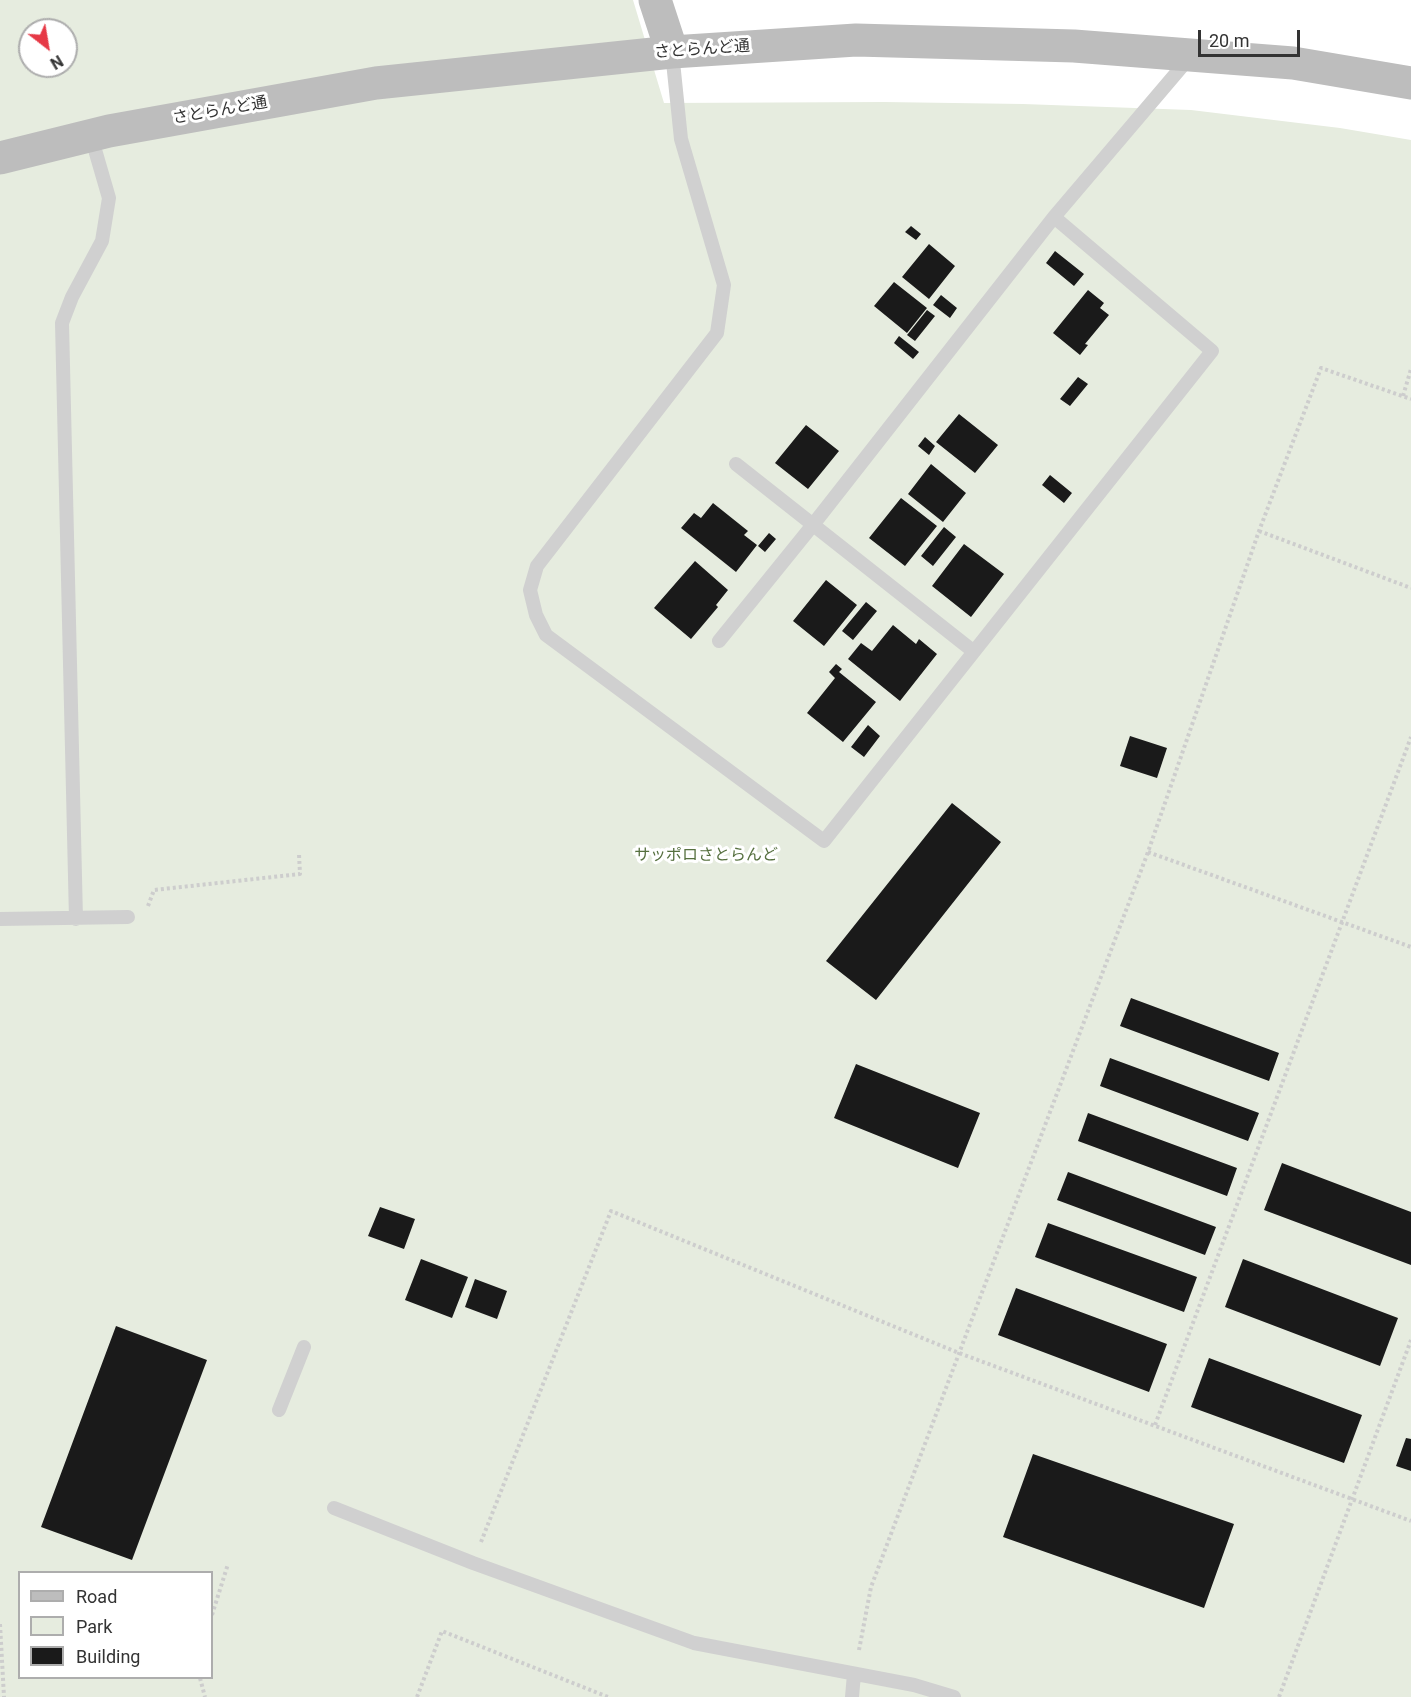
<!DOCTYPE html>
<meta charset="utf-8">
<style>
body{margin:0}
#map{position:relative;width:1411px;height:1697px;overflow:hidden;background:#fff;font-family:Roboto,sans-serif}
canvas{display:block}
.legend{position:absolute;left:18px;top:1571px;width:195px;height:108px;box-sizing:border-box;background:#fff;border:2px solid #adadad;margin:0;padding:8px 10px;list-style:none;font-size:18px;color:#333}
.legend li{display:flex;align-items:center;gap:12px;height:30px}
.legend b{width:30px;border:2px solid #adadad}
.north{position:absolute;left:18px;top:18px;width:60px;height:60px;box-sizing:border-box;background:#fff;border:2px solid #adadad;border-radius:50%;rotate:149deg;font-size:16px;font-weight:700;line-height:24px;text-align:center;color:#333}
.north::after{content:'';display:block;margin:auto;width:21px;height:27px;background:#e63946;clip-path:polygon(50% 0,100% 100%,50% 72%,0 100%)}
.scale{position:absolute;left:1198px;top:30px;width:102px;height:27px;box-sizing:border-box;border:3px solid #333;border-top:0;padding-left:8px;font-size:18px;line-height:21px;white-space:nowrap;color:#333;-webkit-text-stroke:4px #fff;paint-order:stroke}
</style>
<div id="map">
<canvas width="1411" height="1697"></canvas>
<ul class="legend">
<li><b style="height:8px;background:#bdbdbd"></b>Road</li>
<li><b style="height:16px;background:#e6ecdf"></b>Park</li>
<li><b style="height:16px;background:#1a1a1a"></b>Building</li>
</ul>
<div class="north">N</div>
<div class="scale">20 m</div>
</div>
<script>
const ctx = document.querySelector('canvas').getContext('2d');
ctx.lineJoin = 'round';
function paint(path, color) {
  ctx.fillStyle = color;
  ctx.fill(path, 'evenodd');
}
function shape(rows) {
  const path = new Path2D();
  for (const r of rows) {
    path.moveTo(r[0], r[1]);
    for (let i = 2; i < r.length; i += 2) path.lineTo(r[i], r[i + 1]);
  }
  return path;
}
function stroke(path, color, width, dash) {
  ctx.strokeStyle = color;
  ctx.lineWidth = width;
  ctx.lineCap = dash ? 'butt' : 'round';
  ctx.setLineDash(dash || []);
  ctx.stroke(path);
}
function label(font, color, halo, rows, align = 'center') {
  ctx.font = font + ' Roboto,"Noto Sans JP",sans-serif';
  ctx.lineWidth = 6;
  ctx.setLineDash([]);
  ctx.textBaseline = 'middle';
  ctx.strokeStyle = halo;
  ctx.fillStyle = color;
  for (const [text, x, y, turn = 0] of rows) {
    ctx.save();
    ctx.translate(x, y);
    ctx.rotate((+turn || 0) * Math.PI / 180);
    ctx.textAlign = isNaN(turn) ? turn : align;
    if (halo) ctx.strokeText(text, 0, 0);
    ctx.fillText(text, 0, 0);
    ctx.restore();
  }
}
const green = shape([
 [0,0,633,0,664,103,884,102,1023,104,1191,110,1340,128,1411,140,1411,1697,0,1697],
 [30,30,66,30,66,66,30,66],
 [20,1572,212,1572,212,1678,20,1678]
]);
const building = shape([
 [911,226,921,234,916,240,905,232],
 [929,244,955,266,929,299,902,277],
 [1055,251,1084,274,1074,286,1046,263],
 [894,282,927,308,907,333,874,306],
 [1088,290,1104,303,1100,308,1109,315,1085,344,1088,345,1080,355,1053,333],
 [941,295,957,308,950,318,933,305],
 [927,310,935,316,915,341,907,335],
 [899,336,919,352,913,359,894,343],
 [1078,377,1088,384,1070,406,1060,399],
 [959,414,998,445,975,473,936,442],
 [806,425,839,451,808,489,775,463],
 [925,437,935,446,929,455,918,446],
 [931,464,966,493,943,522,908,494],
 [1050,475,1072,493,1064,503,1042,485],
 [901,498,937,526,905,566,869,538],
 [713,503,748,531,744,535,757,545,736,572,681,528,694,513,701,518],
 [944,527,956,537,933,566,921,556],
 [769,533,776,539,765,552,758,546],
 [964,544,1004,574,971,617,932,586],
 [695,561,728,590,716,605,718,607,691,639,654,608],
 [826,580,857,605,824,646,793,621],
 [866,602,877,611,853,640,842,631],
 [893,625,916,644,919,639,937,654,900,701,848,659,861,643,872,651],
 [836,664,842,669,839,672,876,702,843,742,807,713,835,678,829,672],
 [868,725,880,736,864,757,851,747],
 [1130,736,1167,748,1157,778,1120,766],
 [952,803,1001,842,876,1000,826,961],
 [1131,998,1279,1053,1269,1081,1120,1026],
 [1110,1058,1259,1113,1248,1141,1100,1086],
 [856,1064,980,1113,958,1168,834,1118],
 [1088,1113,1237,1168,1227,1196,1078,1141],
 [1282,1163,1411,1212,1411,1265,1264,1210],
 [1068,1172,1216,1227,1205,1255,1057,1200],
 [380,1207,415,1219,404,1249,368,1236],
 [1048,1223,1197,1277,1184,1312,1035,1257],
 [421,1259,468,1277,452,1318,405,1300],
 [1243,1259,1398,1318,1380,1366,1225,1307],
 [475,1279,507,1291,497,1319,465,1307],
 [1016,1288,1167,1344,1149,1392,998,1335],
 [116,1326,207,1360,132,1560,41,1527],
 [1209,1358,1362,1415,1344,1463,1191,1407],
 [1406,1438,1411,1439,1411,1471,1396,1466],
 [1033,1454,1234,1524,1204,1608,1003,1537]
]);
const path = shape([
 [1403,396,1411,369],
 [1259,531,1411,588],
 [1148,852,1411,947],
 [148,906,154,890,300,874,299,854],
 [1155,1425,1411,737],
 [481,1542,611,1211,959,1353,1411,1521],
 [212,1615,228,1564],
 [0,1624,4,1697],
 [859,1650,871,1587,1148,852,1259,531,1321,368,1411,399],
 [200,1678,205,1697],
 [417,1697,442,1631,608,1697],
 [1279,1697,1411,1340]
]);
const lane = shape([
 [672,52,681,139,724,285,717,333,537,566,530,590,536,615,546,635,824,841,1212,351,1054,217],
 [736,464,973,651],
 [719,641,812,526,1054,217,1190,57],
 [0,919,128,917],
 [76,919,62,323,72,297,102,241,109,198,91,136],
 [279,1410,304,1347],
 [334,1508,473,1563,694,1643,914,1685,954,1697],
 [852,1697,854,1674]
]);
const secondary = shape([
 [655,0,672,52],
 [0,158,109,131,376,83,672,52,856,40,1074,46,1293,63,1411,83]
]);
const streetNames = [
 ["さとらんど通",702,50,-4],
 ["さとらんど通",220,111,-10]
];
const parkNames = [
 ["サッポロさとらんど",706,856]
];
paint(green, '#e6ecdf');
paint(building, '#1a1a1a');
stroke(path, '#cdcdcd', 4, [3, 3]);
stroke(lane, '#d0d0d0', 14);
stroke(secondary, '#bdbdbd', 33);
label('16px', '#333', '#fff', streetNames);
label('16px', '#56703f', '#fff', parkNames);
</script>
